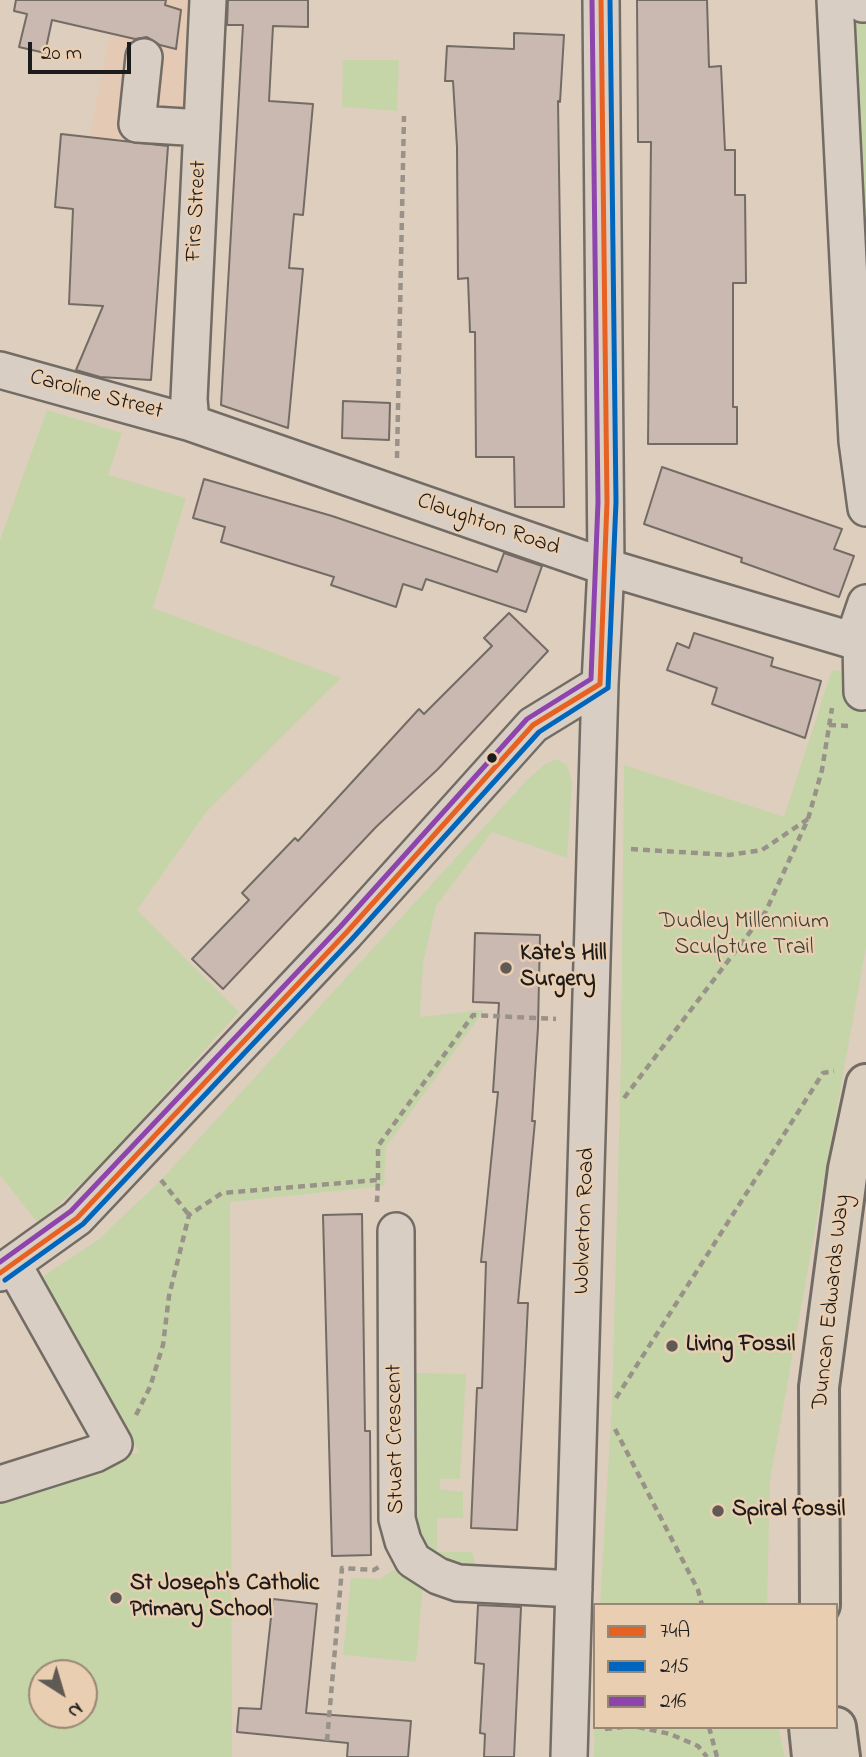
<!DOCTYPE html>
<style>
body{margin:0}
#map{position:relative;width:866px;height:1757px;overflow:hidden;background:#ddcebe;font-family:"Indie Flower",sans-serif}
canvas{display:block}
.legend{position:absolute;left:593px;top:1603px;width:245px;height:126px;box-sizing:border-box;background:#eaceb1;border:2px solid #988775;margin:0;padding:9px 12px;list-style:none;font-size:21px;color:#1c1c1c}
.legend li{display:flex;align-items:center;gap:14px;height:35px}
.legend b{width:35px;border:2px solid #988775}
.north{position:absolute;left:28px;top:1659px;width:70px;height:70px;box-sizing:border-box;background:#eaceb1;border:2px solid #988775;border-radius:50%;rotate:143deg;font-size:19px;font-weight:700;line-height:28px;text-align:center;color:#1c1c1c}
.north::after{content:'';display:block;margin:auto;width:24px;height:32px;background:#605a55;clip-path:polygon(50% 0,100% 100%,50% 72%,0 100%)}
.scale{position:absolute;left:28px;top:42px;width:103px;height:32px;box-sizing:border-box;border:4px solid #1c1c1c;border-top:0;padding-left:9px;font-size:21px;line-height:24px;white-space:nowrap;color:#1c1c1c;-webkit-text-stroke:5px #eaceb1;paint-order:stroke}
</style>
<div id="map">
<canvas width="866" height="1757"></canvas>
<ul class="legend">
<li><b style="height:9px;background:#e76122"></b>74A</li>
<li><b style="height:9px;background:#0065bd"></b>215</li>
<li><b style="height:9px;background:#8e44ad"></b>216</li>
</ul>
<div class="north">N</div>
<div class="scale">20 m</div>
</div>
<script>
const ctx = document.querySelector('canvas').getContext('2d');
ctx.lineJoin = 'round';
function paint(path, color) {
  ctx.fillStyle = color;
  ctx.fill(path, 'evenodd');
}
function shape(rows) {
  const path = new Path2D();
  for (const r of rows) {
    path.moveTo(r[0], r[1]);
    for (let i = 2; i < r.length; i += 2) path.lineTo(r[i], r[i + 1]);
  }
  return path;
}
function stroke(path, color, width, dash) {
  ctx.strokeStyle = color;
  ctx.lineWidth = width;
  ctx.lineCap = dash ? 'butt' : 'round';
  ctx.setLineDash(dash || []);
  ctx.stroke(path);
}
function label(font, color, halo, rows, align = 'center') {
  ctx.font = font + ' "Indie Flower",sans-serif';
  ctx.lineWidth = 5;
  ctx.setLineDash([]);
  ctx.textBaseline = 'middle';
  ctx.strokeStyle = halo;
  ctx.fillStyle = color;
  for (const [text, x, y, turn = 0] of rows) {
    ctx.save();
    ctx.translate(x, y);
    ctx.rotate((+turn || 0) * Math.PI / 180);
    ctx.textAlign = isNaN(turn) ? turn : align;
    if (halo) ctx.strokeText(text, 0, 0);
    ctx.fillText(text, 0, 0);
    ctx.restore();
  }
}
const built = shape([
 [116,0,208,0,201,145,90,137]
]);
const green = shape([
 [846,0,866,6,866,358],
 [343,60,399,60,397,111,342,107],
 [47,410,122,433,108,475,186,498,153,608,341,678,207,811,137,910,239,1012,94,1172,38,1223,0,1175,0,540],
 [832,670,852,673,866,698,866,947,770,1480,767,1605,600,1605,612,1404,621,1061,624,765,784,817],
 [557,759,567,765,572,782,567,858,492,832,436,906,423,963,420,1017,484,1010,386,1147,384,1186,230,1202,232,1757,0,1757,0,1499,139,1452,36,1281,98,1240,161,1180,527,780,544,765],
 [42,1673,84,1673,84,1715,42,1715],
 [410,1373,466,1374,460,1479,440,1479,440,1489,463,1492,463,1518,437,1518,437,1552,472,1552,477,1571,445,1567,424,1549,418,1534],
 [399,1566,410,1580,423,1586,416,1662,343,1655,351,1578,380,1579],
 [595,1686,595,1727,778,1727,785,1757,594,1757]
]);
const building = shape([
 [16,0,166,0,165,5,181,10,176,49,160,45,147,37,135,39,52,20,45,53,19,47,27,14,14,11,16,0],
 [228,0,308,0,308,27,273,26,269,101,313,104,303,215,294,214,289,268,303,269,288,428,221,405,243,25,227,25,228,0],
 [637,0,707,0,709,67,721,66,725,150,735,150,735,195,745,195,746,283,733,283,733,407,737,407,737,444,648,444,651,142,638,142,637,0],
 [514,33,564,35,560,102,558,101,564,507,515,507,514,457,476,457,475,332,470,332,468,278,458,279,457,147,453,81,445,81,447,46,514,49,514,33],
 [61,134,168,146,151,380,100,377,76,370,103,306,69,304,73,209,55,207,61,134],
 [343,401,390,403,389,440,342,438,343,401],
 [662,467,842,529,834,549,854,556,839,597,741,562,742,558,644,524,662,467],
 [204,479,332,516,497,572,504,553,542,566,526,612,426,579,422,590,403,584,396,607,331,585,334,577,221,542,225,527,193,518,204,479],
 [509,613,548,651,438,769,376,827,223,989,192,959,249,900,242,893,295,838,298,841,419,709,424,714,492,646,484,638,509,613],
 [694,633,773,658,771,666,821,681,805,738,712,704,717,688,667,670,677,643,689,648,694,633],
 [475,933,540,935,538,1027,532,1121,535,1121,518,1303,528,1303,517,1530,471,1528,477,1388,482,1388,486,1262,481,1262,498,1092,493,1092,499,1003,473,1002,475,933],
 [362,1214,365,1431,370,1431,371,1555,332,1556,323,1215,362,1214],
 [273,1599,317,1604,306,1713,411,1721,408,1757,347,1757,348,1743,237,1732,239,1708,261,1709,273,1599],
 [478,1605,521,1607,514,1757,484,1757,485,1734,480,1733,484,1664,475,1663,478,1605]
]);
const path = shape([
 [397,458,404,116],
 [829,725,849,726],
 [631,849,729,855,762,850,808,819],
 [624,1098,766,911,808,819,822,770,832,708],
 [161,1180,189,1215],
 [378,1180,378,1146,473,1015,556,1019],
 [616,1398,823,1073,834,1071],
 [136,1415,150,1387,163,1345,169,1296,189,1215,222,1193,378,1180,377,1202],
 [615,1429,698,1590,702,1605],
 [638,1727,670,1734,698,1746,707,1757],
 [709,1727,717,1757],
 [605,1729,623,1727],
 [327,1741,342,1568,374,1570,380,1566]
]);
const minor = shape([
 [835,0,857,441,866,508],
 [863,4,863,0],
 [144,57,137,124,202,128],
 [0,370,191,423,606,567,861,643,862,692],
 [191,423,189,399,208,0],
 [853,641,866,603],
 [396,1231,397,1519,403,1541,413,1560,438,1576,458,1583,574,1589],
 [0,1273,77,1218,346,933,533,725,600,684],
 [0,1484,95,1454,114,1444,14,1266],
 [569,1757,600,684,606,567,601,0]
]);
const highway = shape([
 [820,1605,819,1387,848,1169,866,1084],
 [809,1727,812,1757],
 [836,1727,840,1757]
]);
const bus1 = shape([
 [0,1273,77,1218,346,933,533,725,600,684,607,502,601,0]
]);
const bus2 = shape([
 [5,1280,83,1224,352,939,539,732,608,688,616,502,610,0]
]);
const bus3 = shape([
 [0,1262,71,1211,340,927,527,719,591,679,598,502,592,0]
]);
const markers = [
 [492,758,6,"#1c1c1c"],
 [506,968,7,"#605a55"],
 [672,1346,7,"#605a55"],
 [718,1511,7,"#605a55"],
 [116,1598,7,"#605a55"]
];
const streetNames = [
 ["Firs Street",198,211,-87],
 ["Caroline Street",96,396,15],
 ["Claughton Road",488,526,19],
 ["Wolverton Road",586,1221,-88],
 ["Duncan Edwards Way",833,1302,-84],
 ["Stuart Crescent",397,1439,-91]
];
const parkNames = [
 ["Dudley Millennium",744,923],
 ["Sculpture Trail",744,949]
];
const poiNames = [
 ["Kate's Hill",520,955],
 ["Surgery",520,981],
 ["Living Fossil",686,1346],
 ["Spiral fossil",732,1511],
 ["St Joseph's Catholic",130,1585],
 ["Primary School",130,1611]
];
paint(built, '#e4c9b5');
paint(green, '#c6d5a8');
paint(building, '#cab9b1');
stroke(building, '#736c65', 2);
stroke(minor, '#736c65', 40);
stroke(highway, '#736c65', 44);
stroke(path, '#999289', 4.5, [7, 5]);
stroke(minor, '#d8cec3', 35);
stroke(highway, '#dacfbf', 38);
stroke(bus1, '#e76122', 5);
stroke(bus2, '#0065bd', 5);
stroke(bus3, '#8e44ad', 5);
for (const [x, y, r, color] of markers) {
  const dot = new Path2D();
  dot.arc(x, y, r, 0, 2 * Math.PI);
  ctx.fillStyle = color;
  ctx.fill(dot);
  stroke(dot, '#eaceb1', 2.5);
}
label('23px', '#1c1c1c', '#eaceb1', streetNames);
label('23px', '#3a4234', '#eaceb1', parkNames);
label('bold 23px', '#1c1c1c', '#eaceb1', poiNames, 'left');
</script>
